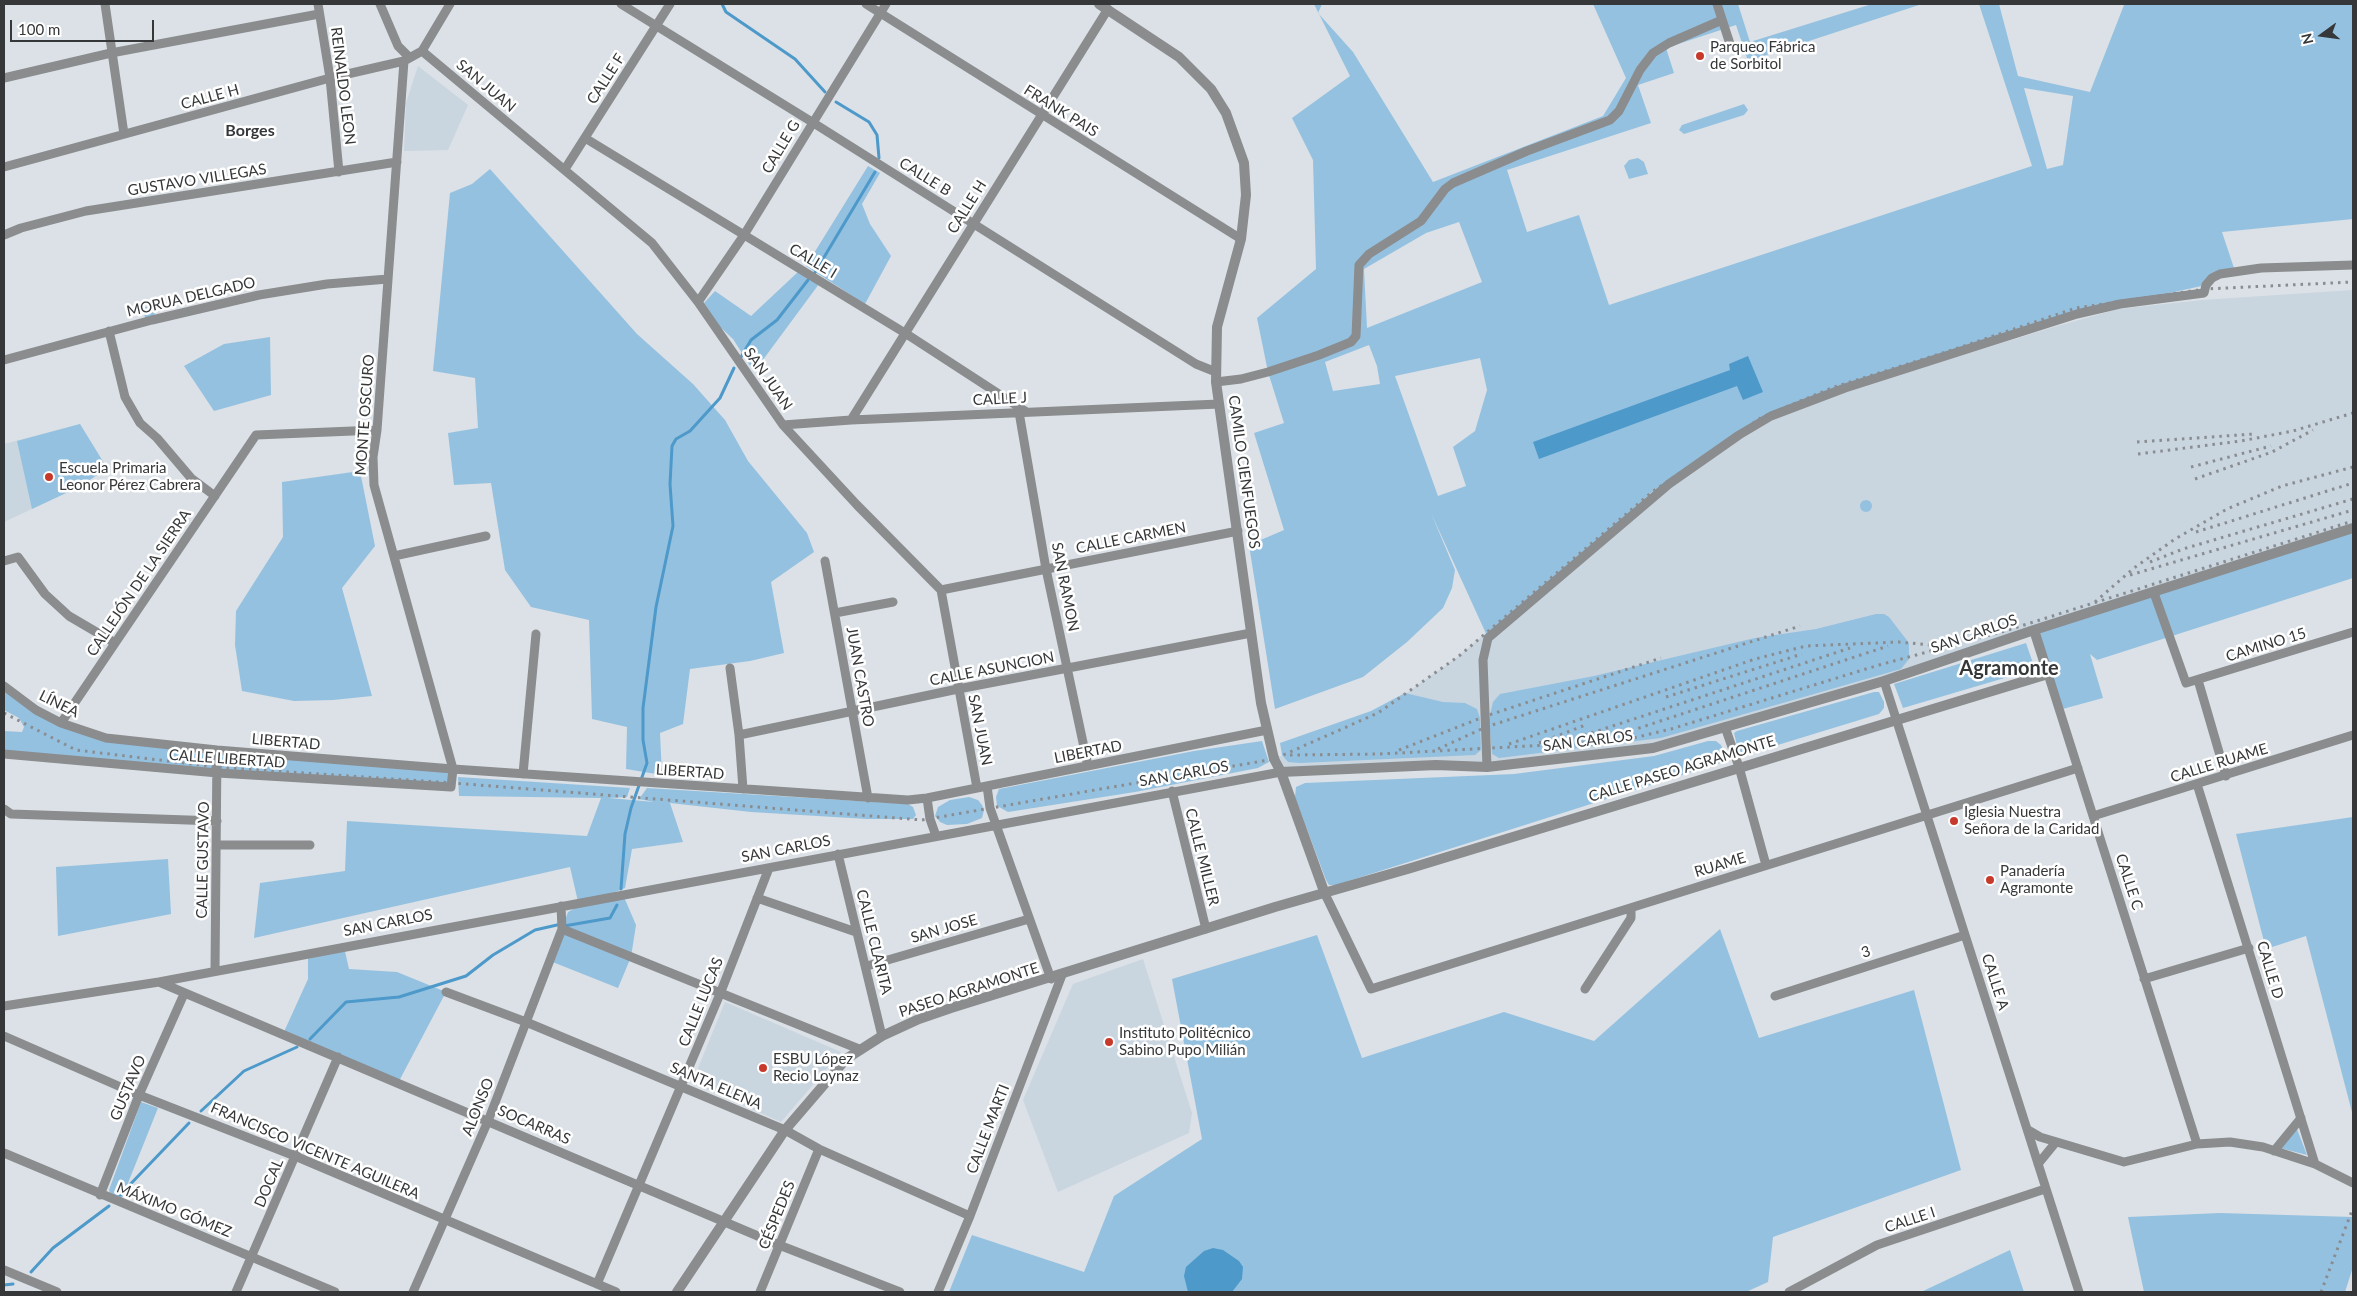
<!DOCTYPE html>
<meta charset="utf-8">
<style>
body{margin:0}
#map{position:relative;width:2357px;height:1296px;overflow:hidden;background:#dbe1e6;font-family:Lato,sans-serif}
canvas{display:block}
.frame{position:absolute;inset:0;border:5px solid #353739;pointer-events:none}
.north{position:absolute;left:2297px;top:10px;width:50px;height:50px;-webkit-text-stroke:4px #fff;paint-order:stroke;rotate:256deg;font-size:14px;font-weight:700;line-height:20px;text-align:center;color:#353739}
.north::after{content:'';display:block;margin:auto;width:18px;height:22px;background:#353739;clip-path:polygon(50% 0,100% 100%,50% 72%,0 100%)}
.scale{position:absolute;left:10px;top:20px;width:144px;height:22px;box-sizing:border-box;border:2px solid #353739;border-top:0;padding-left:6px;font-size:15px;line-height:18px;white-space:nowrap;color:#353739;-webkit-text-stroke:4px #fff;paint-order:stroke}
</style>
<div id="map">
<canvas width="2357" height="1296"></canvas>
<div class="frame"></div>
<div class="north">N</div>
<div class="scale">100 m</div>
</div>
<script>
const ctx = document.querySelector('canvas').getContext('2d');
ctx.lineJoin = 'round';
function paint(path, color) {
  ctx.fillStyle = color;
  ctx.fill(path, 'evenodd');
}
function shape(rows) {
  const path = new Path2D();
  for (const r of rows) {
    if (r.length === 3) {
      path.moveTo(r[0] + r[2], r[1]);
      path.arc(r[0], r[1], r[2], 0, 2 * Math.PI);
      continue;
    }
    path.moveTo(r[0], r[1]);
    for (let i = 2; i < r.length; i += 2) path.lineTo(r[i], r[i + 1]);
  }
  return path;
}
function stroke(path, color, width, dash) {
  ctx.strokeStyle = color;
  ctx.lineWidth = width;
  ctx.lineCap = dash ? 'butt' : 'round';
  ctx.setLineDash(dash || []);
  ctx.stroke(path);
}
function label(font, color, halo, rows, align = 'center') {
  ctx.font = font + ' Lato,sans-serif';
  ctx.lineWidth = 5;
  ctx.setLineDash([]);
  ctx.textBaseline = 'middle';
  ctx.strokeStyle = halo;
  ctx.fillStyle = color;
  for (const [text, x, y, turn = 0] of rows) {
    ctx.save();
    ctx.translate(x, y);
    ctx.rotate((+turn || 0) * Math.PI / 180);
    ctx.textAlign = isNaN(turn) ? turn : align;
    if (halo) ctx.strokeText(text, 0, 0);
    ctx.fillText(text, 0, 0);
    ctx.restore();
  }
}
const built = shape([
 [418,66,468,105,448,150,404,151,406,103],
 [2353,290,2353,528,2154,593,1653,748,1510,765,1281,772,1274,759,1378,713,1459,656,1652,492,1762,417,2054,327,2118,309,2202,300],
 [80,424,107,468,81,486,4,522,4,444],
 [1143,959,1192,1113,1189,1133,1058,1192,1023,1100,1073,984],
 [725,1002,841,1052,781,1122,692,1083]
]);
const green = shape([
 [1314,4,1322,4,1318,13,1353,52,1433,182,1603,116,1626,78,1593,4,1738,4,1750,42,1872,4,1922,4,1748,61,1736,25,1666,48,1674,73,1638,85,1651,123,1507,170,1527,232,1579,215,1609,305,2032,166,1979,4,1999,4,2018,76,2090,92,2124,5,2108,4,2353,4,2353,219,2222,232,2235,271,2206,285,2120,304,1762,417,1652,492,1488,638,1431,513,1455,570,1452,588,1443,608,1407,642,1363,677,1275,709,1249,545,1284,530,1254,433,1284,423,1268,372,1257,318,1316,269,1313,160,1292,118,1350,76],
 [2024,88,2073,96,2063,165,2047,169],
 [1459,222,1482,282,1367,328,1364,269,1426,233],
 [1369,345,1377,366,1380,384,1333,391,1325,362],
 [1480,358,1487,390,1475,431,1453,447,1466,486,1438,496,1395,376],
 [1744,104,1748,110,1744,115,1684,134,1679,130,1682,125],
 [1638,158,1644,162,1648,174,1629,179,1624,166,1629,160],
 [868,166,880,173,862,204,870,224,891,256,865,304,806,266],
 [490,169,637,334,693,384,725,420,748,461,807,533,814,552,771,582,784,653,750,661,690,669,683,724,660,733,662,775,626,769,627,727,592,719,589,620,531,607,505,570,491,483,454,485,448,433,478,428,475,378,433,371,450,193,472,184],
 [799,271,819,284,754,372,733,339,718,325,704,303,715,291,751,316],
 [153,305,155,316,145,318,143,308],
 [270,337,271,395,214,411,184,366,224,344],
 [80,424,107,468,81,486,32,509,17,441],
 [360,471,375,546,342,588,372,696,333,700,294,701,242,691,235,645,236,611,283,537,282,482],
 [1866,506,6],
 [2353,528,2353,578,2097,660,2090,654,2103,698,2059,710,2034,630],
 [1876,614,1884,614,1889,617,1909,643,1909,659,1901,669,1661,738,1499,758,1492,754,1489,719,1493,702,1500,694,1594,676,1755,638,1816,629],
 [2026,643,2035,669,1903,708,1894,684],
 [4,685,36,710,106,738,453,769,451,787,4,754,4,731,22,732,24,727,19,718,4,710],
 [1874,692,1879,692,1884,702,1884,708,1879,714,1745,755,1741,754,1738,749,1734,733,1737,731],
 [1405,693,1443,702,1465,703,1477,709,1480,718,1481,750,1475,755,1300,763,1288,762,1282,755,1280,743,1371,711],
 [1262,741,1269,762,1258,768,1135,792,1008,812,997,806,996,797,999,789,1194,751],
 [1708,741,1716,741,1721,745,1724,753,1724,759,1720,763,1336,885,1329,885,1326,880,1295,797,1296,787,1305,783,1514,774,1654,756],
 [458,777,630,788,627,797,609,798,654,802,639,799,647,788,908,804,913,807,916,815,913,819,867,819,751,812,670,803,683,842,632,849,625,888,583,905,624,897,636,925,631,957,618,988,550,961,568,912,579,906,570,867,254,938,260,883,345,871,347,821,587,836,601,798,459,796],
 [969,797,978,800,982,805,984,810,982,818,967,824,947,825,940,822,935,816,938,807,950,800],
 [2353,817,2353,1116,2306,936,2266,949,2236,834],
 [168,859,171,914,58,936,56,867],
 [1720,929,1759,1038,1914,990,1961,1170,1773,1237,1768,1282,1746,1292,949,1292,972,1235,1084,1272,1114,1196,1202,1139,1172,979,1317,935,1362,1058,1504,1012,1594,1041],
 [344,947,349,969,397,972,446,992,398,1083,283,1034,308,979,308,953],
 [141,1102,158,1108,122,1198,110,1194,109,1190],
 [2297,1129,2307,1155,2280,1148],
 [2220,1213,2353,1217,2353,1267,2345,1292,2144,1292,2128,1217],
 [2010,1250,2024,1292,1921,1292]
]);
const water = shape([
 [1748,356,1763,392,1743,400,1737,386,1539,459,1533,442,1730,370,1729,364],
 [1213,1248,1223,1250,1239,1261,1243,1267,1242,1279,1232,1292,1188,1292,1184,1276,1186,1267,1204,1251]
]);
const stream = shape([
 [722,4,726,12,795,59,825,92],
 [836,102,869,122,877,135,879,158],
 [814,274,875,172],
 [741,357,751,340,777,320,808,280],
 [621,889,625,834,631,808,647,763,643,740,643,708,656,607,673,526,670,484,672,446,676,439,690,431,720,398,734,368],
 [564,926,610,918,617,905],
 [310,1039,346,1002,399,997,466,976,493,955,535,930,557,925],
 [201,1111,244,1071,297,1047],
 [120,1195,189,1123],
 [31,1272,53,1248,109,1206],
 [4,1285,13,1284]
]);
const minor = shape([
 [105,4,124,134],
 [318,4,330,78,339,172],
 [380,4,398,46,409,57],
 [621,4,812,122,1196,364,1216,372],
 [866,4,1241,239],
 [1717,4,1731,47],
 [422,51,652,243,698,302,783,425,857,505,941,590,977,788],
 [422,51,450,4],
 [4,78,111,53,319,14],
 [585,138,905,333,1025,411],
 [4,167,330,78,404,61,422,51],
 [565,169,670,4],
 [4,235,21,228,86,211,397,162],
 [698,302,744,235,886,4],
 [109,331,125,397,140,423,157,438,191,478,215,496],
 [4,360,152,320,259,295,327,284,388,279],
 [1216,382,1241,379,1268,372,1319,355,1351,342,1356,336,1359,265,1369,254,1421,221,1445,189,1453,183,1527,151,1610,120,1619,111,1640,70,1653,53,1669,43,1722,20],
 [1019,412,1046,569,1088,766],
 [851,420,1108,9],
 [783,425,851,420,1219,404],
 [394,556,486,536],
 [4,561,18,557,45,594,69,616,115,643],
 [825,561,868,798],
 [941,590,1238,531],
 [2154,593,2186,683,2353,632],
 [835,613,893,602],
 [730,668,739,735,743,789],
 [2048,674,2197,1144],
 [2198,680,2226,776],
 [1884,681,2079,1292],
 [4,686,36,710,61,723,106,738,217,750,453,769,908,800,927,798,1267,730],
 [61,723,256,435,377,430],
 [1725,727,1739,767,1766,865],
 [739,735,958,689,1251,633],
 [4,754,218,773,451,787,453,769,374,485,373,457,377,430,404,61],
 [1487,767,1483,660,1488,638,1669,484,1739,435,1771,416,1845,388,2077,314,2120,304,2204,293,2206,285,2212,278,2220,274,2261,268,2353,265],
 [523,774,536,634],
 [2197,784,2315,1164],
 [987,786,990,808,1051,979],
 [1172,791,1206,929],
 [927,798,930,819,936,836],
 [4,809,11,814,217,821],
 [2093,816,2353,735],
 [217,845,310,845],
 [838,854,882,1036],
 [1325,894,1371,989,2078,768],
 [757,898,856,932],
 [562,929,859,1049],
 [867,966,1029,919],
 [215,971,217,750],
 [2144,979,2249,948],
 [159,982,779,1245,900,1292],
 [1585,989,1631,918,1631,908],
 [446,992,526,1022,785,1130,819,1149,970,1216],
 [1775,996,1965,935],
 [4,1006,159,982,1281,772],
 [4,1036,139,1095,295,1156,616,1292],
 [2028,1130,2040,1137,2124,1162,2197,1144,2230,1142,2263,1147,2315,1164,2353,1183],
 [2274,1151,2301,1118],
 [4,1153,335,1292],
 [2038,1164,2056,1142],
 [100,1195,139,1095,184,994],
 [4,1270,57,1292],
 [597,1284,720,994,769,868],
 [236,1292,338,1057],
 [413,1292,488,1121,562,929,561,906],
 [760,1292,819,1149],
 [938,1292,970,1216,1062,975],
 [1789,1292,1877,1245,2045,1189]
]);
const tertiary = shape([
 [1099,4,1179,57,1211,89,1226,113,1244,163,1246,195,1241,239,1217,327,1216,382,1261,703,1274,759,1281,772,1325,894],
 [1281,772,1436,765,1487,767,1653,748,1884,681,2034,630,2353,528],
 [677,1292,785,1130,846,1059,882,1036,919,1019,951,1008,1275,907,1411,868,2048,674,2034,630]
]);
const rail = shape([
 [2137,442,2254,434],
 [2138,454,2241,441,2293,431,2353,413],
 [2191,467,2271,446],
 [2195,479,2272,452,2313,430],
 [2196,532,2353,483],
 [2150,562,2183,549,2353,499],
 [2130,575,2353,510],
 [2095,602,2134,568,2175,539,2227,509,2282,486,2353,467],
 [1666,697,1802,654],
 [4,713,76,750,217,767,453,783,922,820,1274,759,1378,713,1459,656,1652,492,1762,417,1834,387,1949,351,2076,308,2205,289,2353,282],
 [1624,733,1888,646],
 [1570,740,1850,648],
 [1539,743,1588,724],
 [1509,744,1755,659,1806,646,1899,642,1940,646],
 [1438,749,1486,727,1800,626],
 [1399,750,1486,716,1661,658],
 [1290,755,1380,754,1621,741,1671,729,1879,665,2005,631,2353,521],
 [2321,1292,2353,1208]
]);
const markers = [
 [1700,56,5,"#c6392b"],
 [49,477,5,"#c6392b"],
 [1954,821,5,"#c6392b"],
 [1990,880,5,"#c6392b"],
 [1109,1042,5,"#c6392b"],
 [763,1068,5,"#c6392b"]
];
const poiNames = [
 ["Parqueo Fábrica",1710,47],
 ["de Sorbitol",1710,64],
 ["Escuela Primaria",59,468],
 ["Leonor Pérez Cabrera",59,485],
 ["Iglesia Nuestra",1964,812],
 ["Señora de la Caridad",1964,829],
 ["Panadería",2000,871],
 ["Agramonte",2000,888],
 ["Instituto Politécnico",1119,1033],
 ["Sabino Pupo Milián",1119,1050],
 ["ESBU López",773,1059],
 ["Recio Loynaz",773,1076]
];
const streetNames = [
 ["CALLE F",606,79,-57],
 ["REINALDO LEON",343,86,83],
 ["SAN JUAN",486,86,40],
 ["CALLE H",210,97,-15],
 ["FRANK PAIS",1061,111,32],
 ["CALLE G",781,147,-59],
 ["CALLE B",925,177,32],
 ["GUSTAVO VILLEGAS",197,180,-9],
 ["CALLE H",967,207,-58],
 ["CALLE I",813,261,31],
 ["MORUA DELGADO",191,297,-13],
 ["SAN JUAN",768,379,55],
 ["CALLE J",1000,399,-3],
 ["MONTE OSCURO",365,415,-86],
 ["CAMILO CIENFUEGOS",1244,472,82],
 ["CALLE CARMEN",1131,538,-11],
 ["CALLEJÓN DE LA SIERRA",139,583,-56],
 ["SAN RAMON",1065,587,79],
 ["SAN CARLOS",1974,634,-19],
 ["CAMINO 15",2266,645,-17],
 ["CALLE ASUNCION",992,669,-11],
 ["JUAN CASTRO",860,677,80],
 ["LÍNEA",59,704,26],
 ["SAN JUAN",980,730,79],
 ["SAN CARLOS",1588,741,-7],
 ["LIBERTAD",286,742,5],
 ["LIBERTAD",1088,752,-11],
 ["CALLE LIBERTAD",227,759,4],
 ["CALLE RUAME",2219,763,-17],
 ["CALLE PASEO AGRAMONTE",1682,769,-17],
 ["LIBERTAD",690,772,4],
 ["SAN CARLOS",1184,774,-10],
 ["SAN CARLOS",786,849,-11],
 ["CALLE MILLER",1202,857,76],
 ["CALLE GUSTAVO",203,860,-89],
 ["RUAME",1720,865,-17],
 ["CALLE C",2129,882,72],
 ["SAN CARLOS",388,923,-11],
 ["SAN JOSE",944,929,-16],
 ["CALLE CLARITA",874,942,76],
 ["3",1866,952,-18],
 ["CALLE D",2270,970,73],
 ["CALLE A",1995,982,72],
 ["PASEO AGRAMONTE",969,990,-18],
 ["CALLE LUCAS",701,1002,-68],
 ["SANTA ELENA",716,1086,23],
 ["GUSTAVO",128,1088,-67],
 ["ALONSO",478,1107,-68],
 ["SOCARRAS",534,1125,23],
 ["CALLE MARTI",988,1129,-69],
 ["FRANCISCO VICENTE AGUILERA",315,1151,23],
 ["DOCAL",269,1183,-67],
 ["MÁXIMO GÓMEZ",174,1210,22],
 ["CÉSPEDES",777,1215,-68],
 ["CALLE I",1910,1220,-18]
];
const neighbourhoodNames = [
 ["Borges",250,131]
];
const districtNames = [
 ["Agramonte",2009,669]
];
paint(built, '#c9d5df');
paint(green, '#95c1e0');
paint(water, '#4d99ca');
stroke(stream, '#4d99ca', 3);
stroke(minor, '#8a8c8e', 9);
stroke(tertiary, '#8a8c8e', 10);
stroke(rail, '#898d91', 3, [2.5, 5]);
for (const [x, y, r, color] of markers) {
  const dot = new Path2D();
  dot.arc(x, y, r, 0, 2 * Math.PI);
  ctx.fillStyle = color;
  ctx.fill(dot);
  stroke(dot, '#fff', 2);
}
label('15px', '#353739', '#fff', poiNames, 'left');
label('15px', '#353739', '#fff', streetNames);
label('bold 16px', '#353739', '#fff', neighbourhoodNames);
label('bold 20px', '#353739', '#fff', districtNames);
</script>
